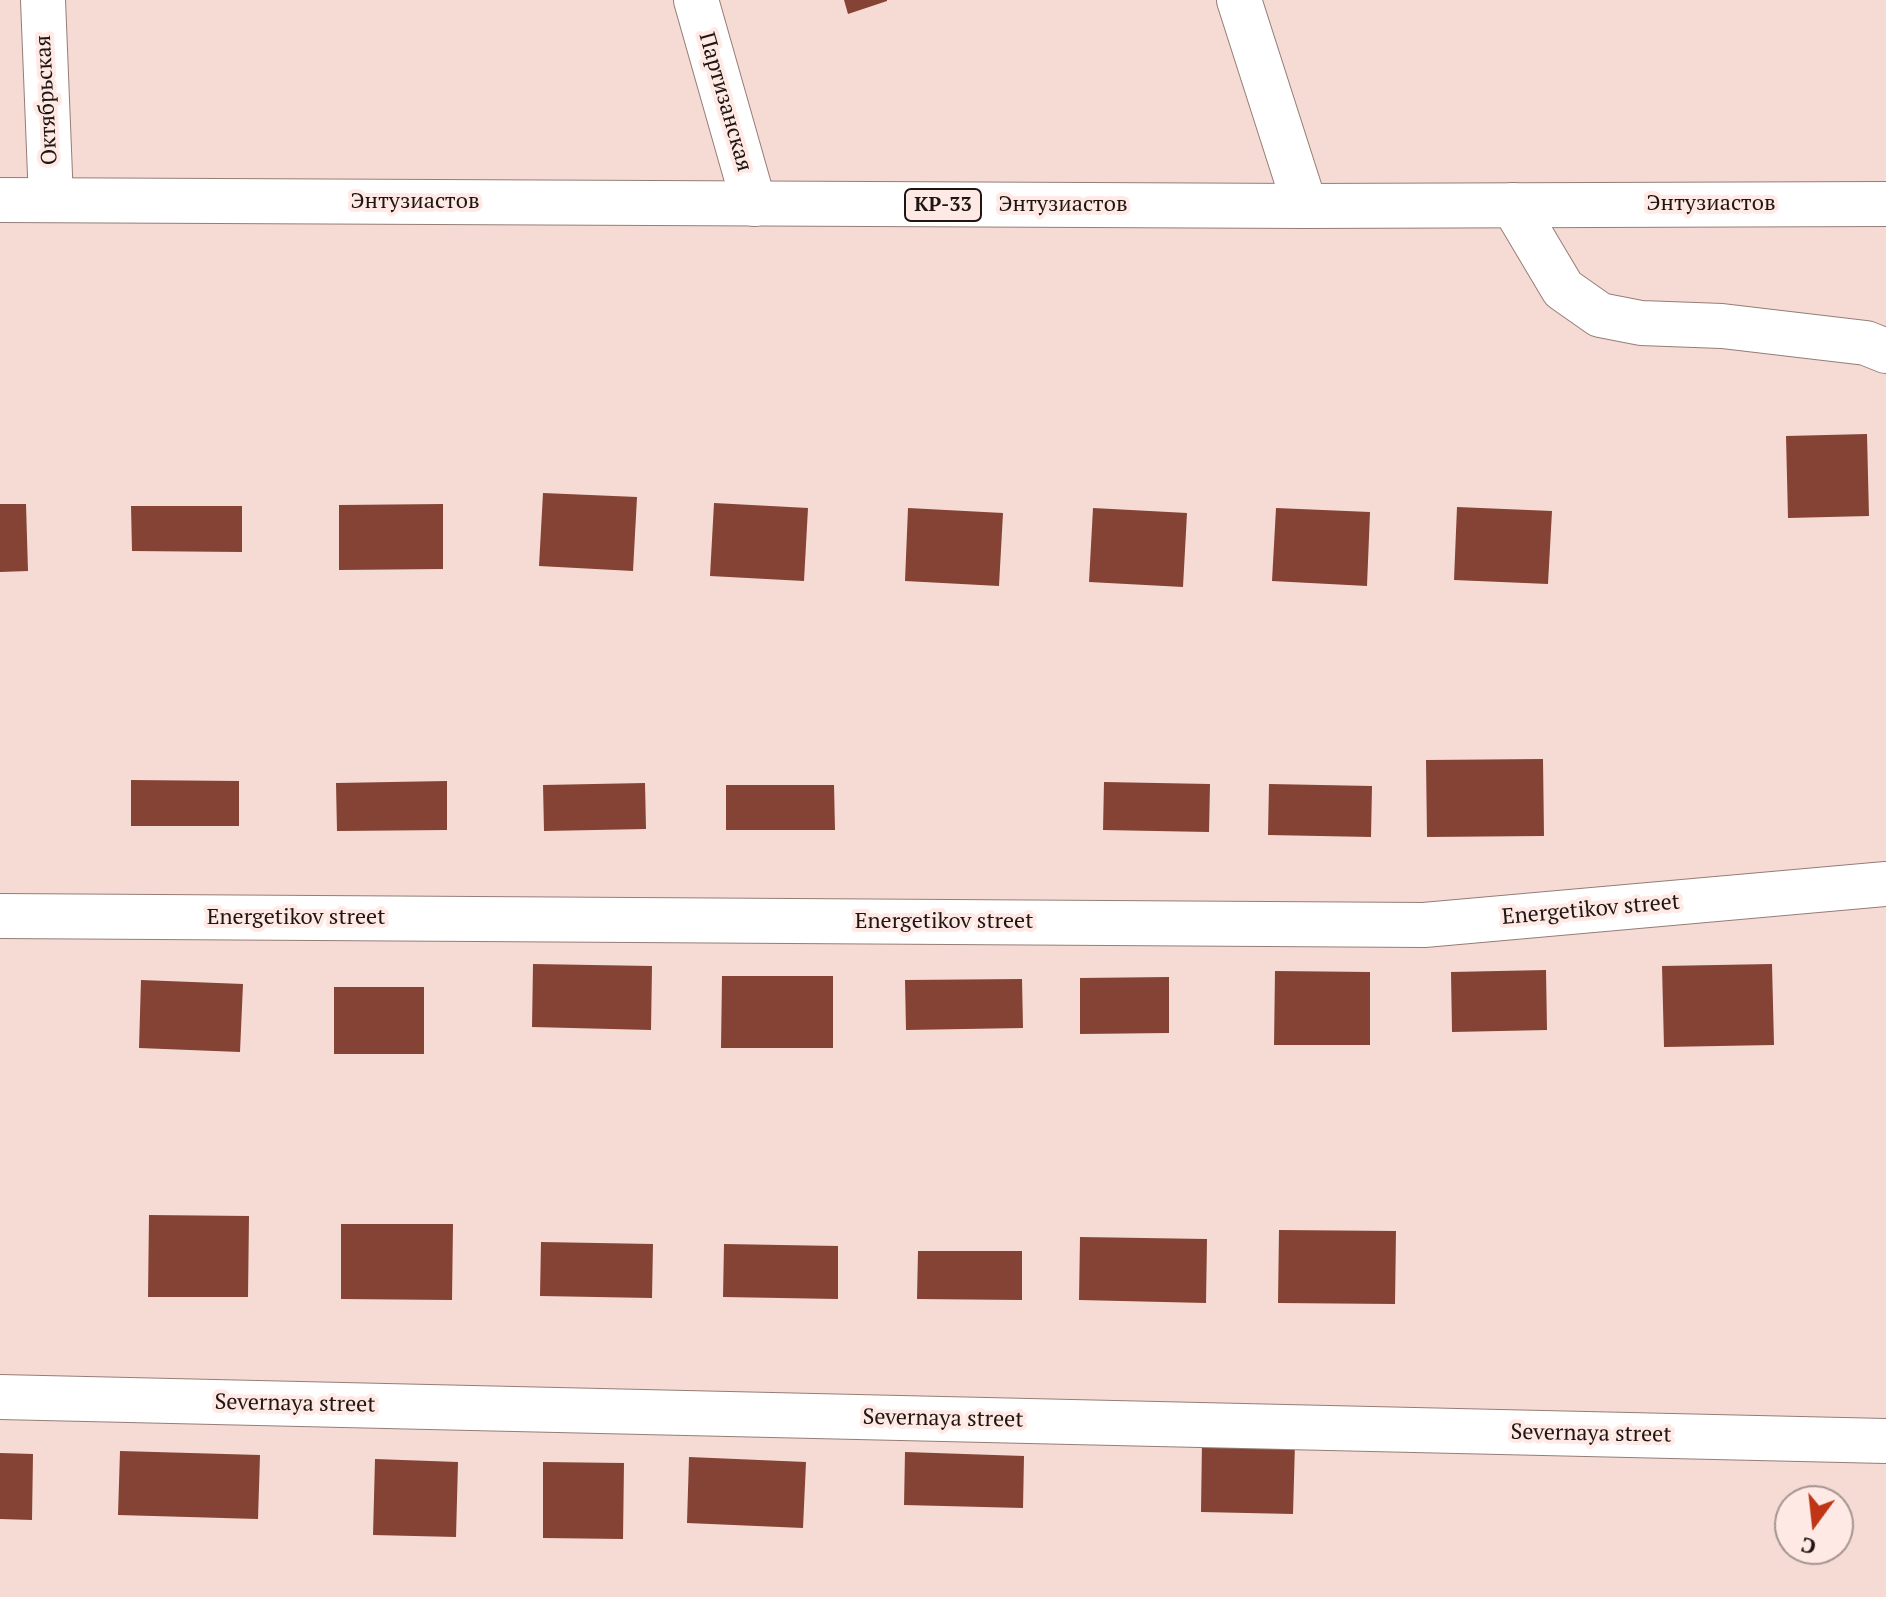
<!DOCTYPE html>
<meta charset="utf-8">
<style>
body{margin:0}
#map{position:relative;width:1886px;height:1597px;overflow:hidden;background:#f5dbd4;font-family:"PT Serif",serif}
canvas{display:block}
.north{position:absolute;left:1774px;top:1485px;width:80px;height:80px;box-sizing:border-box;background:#ffe9e4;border:2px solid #a59591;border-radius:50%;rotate:195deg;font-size:22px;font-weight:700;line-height:32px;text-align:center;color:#1f1614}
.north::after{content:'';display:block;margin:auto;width:28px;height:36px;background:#bf3516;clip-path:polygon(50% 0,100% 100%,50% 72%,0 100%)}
</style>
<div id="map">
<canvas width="1886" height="1597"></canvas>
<div class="north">С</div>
</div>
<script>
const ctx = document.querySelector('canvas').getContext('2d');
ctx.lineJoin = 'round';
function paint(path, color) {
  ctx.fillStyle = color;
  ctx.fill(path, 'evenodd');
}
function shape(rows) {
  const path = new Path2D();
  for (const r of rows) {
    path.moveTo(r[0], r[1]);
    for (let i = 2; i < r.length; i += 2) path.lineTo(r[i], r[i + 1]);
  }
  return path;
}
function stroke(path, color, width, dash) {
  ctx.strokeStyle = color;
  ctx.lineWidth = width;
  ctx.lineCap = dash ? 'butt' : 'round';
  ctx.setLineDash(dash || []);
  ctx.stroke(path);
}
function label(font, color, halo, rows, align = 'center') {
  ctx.font = font + ' "PT Serif",serif';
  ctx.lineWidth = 8;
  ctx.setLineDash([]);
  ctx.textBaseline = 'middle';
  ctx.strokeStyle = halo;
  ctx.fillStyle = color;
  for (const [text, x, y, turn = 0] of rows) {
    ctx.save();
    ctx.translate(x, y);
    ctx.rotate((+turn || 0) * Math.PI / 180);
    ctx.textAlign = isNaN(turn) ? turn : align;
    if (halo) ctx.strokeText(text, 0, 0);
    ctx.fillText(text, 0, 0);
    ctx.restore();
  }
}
const building = shape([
 [844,0,887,0,887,1,848,14],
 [1867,434,1869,516,1788,518,1786,436],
 [543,493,637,497,633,571,539,566],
 [714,503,808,508,804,581,710,576],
 [0,504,26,504,28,571,0,572],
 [443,504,443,569,339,570,339,505],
 [131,506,242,506,242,552,132,551],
 [1457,507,1552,511,1548,584,1454,580],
 [908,508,1003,513,999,586,905,581],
 [1093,508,1187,513,1183,587,1089,582],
 [1276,508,1370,512,1367,586,1272,581],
 [1543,759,1544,836,1427,837,1426,760],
 [131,780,239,781,239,826,131,826],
 [447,781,447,830,337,831,336,783],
 [1104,782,1210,784,1209,832,1103,830],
 [645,783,646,829,544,831,543,785],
 [1269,784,1372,786,1371,837,1268,835],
 [726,785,834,785,835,830,726,830],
 [533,964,652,966,651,1030,532,1027],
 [1772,964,1774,1045,1664,1047,1662,966],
 [1546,970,1547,1030,1452,1032,1451,972],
 [1275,971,1370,972,1370,1045,1274,1045],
 [722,976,833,976,833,1048,721,1048],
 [1169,977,1169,1033,1080,1034,1080,978],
 [1022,979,1023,1028,906,1030,905,980],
 [141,980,243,984,240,1052,139,1048],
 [334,987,424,987,424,1054,334,1054],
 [149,1215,249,1216,248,1297,148,1297],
 [341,1224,453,1224,452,1300,341,1299],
 [1279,1230,1396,1231,1395,1304,1278,1303],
 [1080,1237,1207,1239,1206,1303,1079,1300],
 [541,1242,653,1244,652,1298,540,1296],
 [724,1244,838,1246,838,1299,723,1297],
 [918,1251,1022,1251,1022,1300,917,1299],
 [1202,1441,1295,1443,1293,1514,1201,1512],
 [120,1451,260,1455,258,1519,118,1515],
 [905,1452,1024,1456,1023,1508,904,1505],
 [0,1453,33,1454,32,1520,0,1519],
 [689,1457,806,1462,803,1528,687,1523],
 [375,1459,458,1462,456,1537,373,1535],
 [543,1462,624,1463,623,1539,543,1538]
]);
const minor = shape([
 [43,0,51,200],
 [696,0,754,204],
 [1239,0,1305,206],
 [1513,205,1563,289,1600,315,1641,323,1722,326,1866,343,1886,351],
 [0,916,1424,925,1886,884],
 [0,1397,1886,1441]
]);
const major = shape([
 [0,200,1305,206,1886,204]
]);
const shields = [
 [943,205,76]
];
const shieldNames = [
 ["KP-33",943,205]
];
const streetNames = [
 ["Октябрьская",47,100,-93],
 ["Партизанская",725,102,74],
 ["Энтузиастов",415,202],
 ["Энтузиастов",1711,204],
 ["Энтузиастов",1063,205],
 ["Energetikov street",1591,910,-5],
 ["Energetikov street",296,918],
 ["Energetikov street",944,922],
 ["Severnaya street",295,1404,1],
 ["Severnaya street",943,1419,1],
 ["Severnaya street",1591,1434,1]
];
paint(building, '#854335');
stroke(minor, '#957d77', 46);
stroke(major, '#957d77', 46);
stroke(minor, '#fff', 44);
stroke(major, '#fff', 44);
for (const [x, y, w] of shields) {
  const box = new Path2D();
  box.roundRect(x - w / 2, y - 16, w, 32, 6);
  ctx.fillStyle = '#ffe9e4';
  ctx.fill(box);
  stroke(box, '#1f1614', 2);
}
label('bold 20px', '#1f1614', null, shieldNames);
label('22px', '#1f1614', '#ffe9e4', streetNames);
</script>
